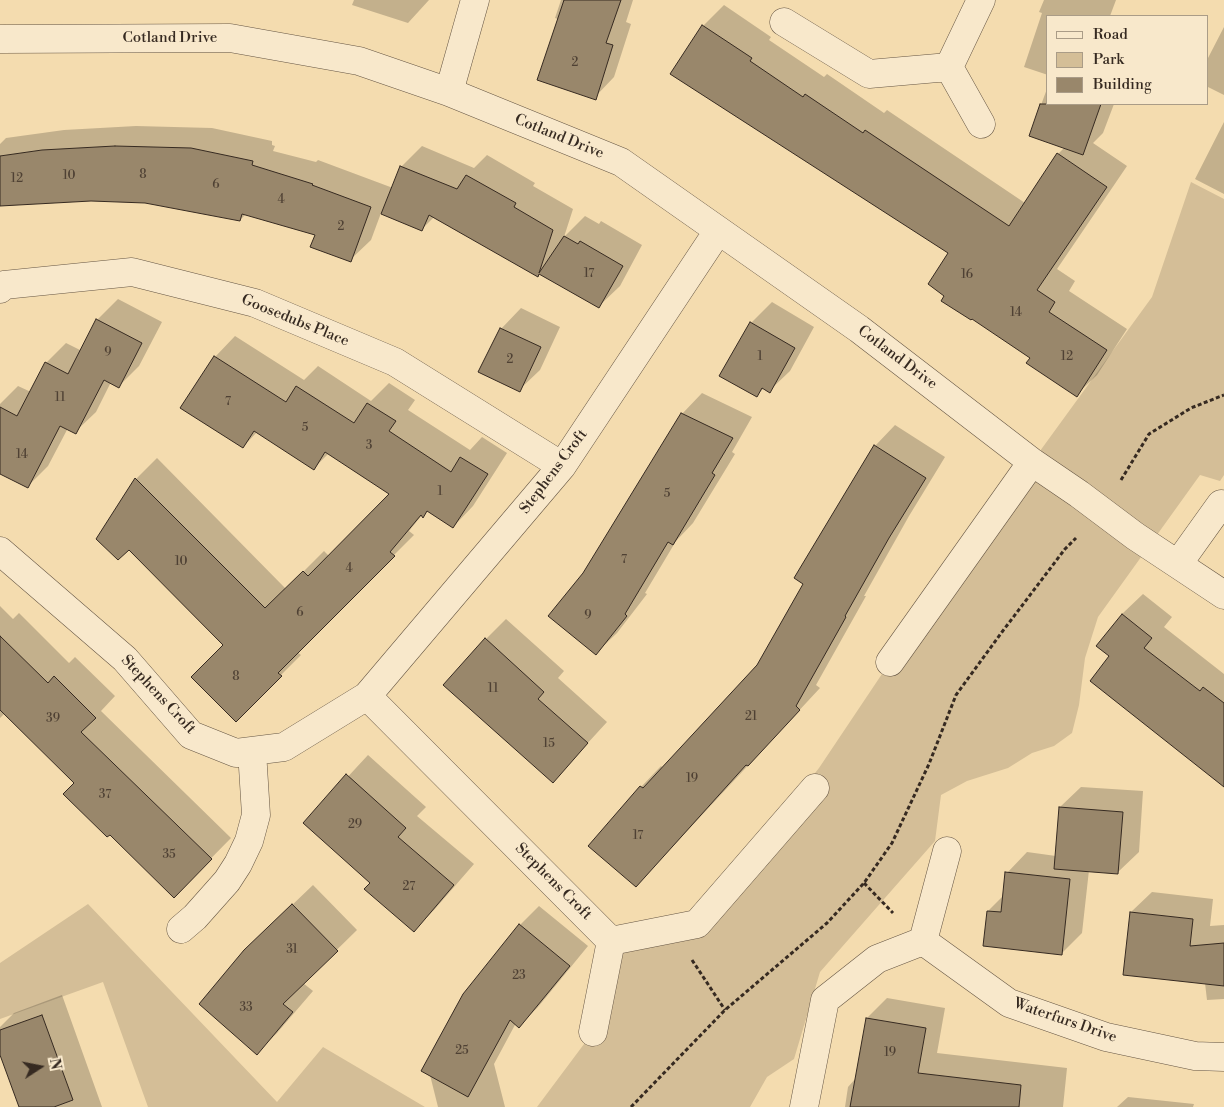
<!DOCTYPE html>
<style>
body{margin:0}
#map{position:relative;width:1224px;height:1107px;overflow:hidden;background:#f4dcaf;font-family:"Libre Bodoni",serif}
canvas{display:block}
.legend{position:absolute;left:1046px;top:15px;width:162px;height:90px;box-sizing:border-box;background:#f8e8cb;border:1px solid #aa9c87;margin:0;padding:6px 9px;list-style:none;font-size:15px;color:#362a21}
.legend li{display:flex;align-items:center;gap:10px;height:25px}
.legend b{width:25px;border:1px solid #aa9c87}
.north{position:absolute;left:15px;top:1042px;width:50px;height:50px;-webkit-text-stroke:4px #f8e8cb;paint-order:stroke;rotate:79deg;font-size:14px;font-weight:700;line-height:20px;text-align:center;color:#362a21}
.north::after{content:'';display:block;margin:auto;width:18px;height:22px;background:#362a21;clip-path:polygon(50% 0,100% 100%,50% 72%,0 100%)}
</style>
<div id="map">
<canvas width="1224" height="1107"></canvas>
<ul class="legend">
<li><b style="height:6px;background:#f8e8cb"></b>Road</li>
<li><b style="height:14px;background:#d4be97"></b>Park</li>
<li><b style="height:14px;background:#99876b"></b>Building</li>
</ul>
<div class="north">N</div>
</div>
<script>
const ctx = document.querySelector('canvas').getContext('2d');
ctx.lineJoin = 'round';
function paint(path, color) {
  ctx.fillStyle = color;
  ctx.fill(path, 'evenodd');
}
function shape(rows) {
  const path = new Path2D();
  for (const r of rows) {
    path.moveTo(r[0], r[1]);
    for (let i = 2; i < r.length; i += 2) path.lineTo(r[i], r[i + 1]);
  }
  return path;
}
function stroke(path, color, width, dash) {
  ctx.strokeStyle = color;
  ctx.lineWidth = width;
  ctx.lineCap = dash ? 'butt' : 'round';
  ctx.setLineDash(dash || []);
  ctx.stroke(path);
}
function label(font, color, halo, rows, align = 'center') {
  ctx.font = font + ' "Libre Bodoni",serif';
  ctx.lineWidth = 4.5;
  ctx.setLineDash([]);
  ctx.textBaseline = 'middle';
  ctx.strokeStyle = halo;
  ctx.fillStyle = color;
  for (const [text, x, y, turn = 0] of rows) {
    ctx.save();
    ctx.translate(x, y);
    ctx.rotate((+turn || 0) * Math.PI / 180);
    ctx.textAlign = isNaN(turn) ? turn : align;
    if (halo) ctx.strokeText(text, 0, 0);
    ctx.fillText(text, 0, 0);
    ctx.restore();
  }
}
const green = shape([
 [1191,182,1224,199,1224,475,1220,481,1200,475,1098,617,1085,658,1079,705,1072,733,1054,746,1032,753,1008,768,967,781,941,795,935,841,820,972,794,1059,767,1077,750,1107,537,1107,593,1032,611,941,697,924,819,768,890,662,1032,462,1152,297],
 [88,904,277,1102,323,1047,425,1107,148,1107,103,982,0,1019,0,963]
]);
const shadow = shape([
 [354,0,429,0,408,23,352,5],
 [561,0,633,0,626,22,631,24,614,77,594,98,558,19,555,18],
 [1044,0,1116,0,1110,16,1048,16,1048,75,1024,67,1042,13,1039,12],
 [724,5,771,37,769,40,824,77,827,74,884,113,887,110,1025,203,1058,154,1065,147,1030,135,1048,86,1048,104,1114,104,1103,133,1093,143,1127,166,1057,269,1075,281,1069,291,1127,329,1097,375,1076,395,1032,357,946,295,950,253,672,73,703,26],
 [1224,27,1224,95,1208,87,1208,58],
 [1224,122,1224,194,1195,179],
 [136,126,212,128,272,141,272,145,275,146,273,151,316,162,318,160,393,188,401,167,422,146,474,168,487,155,535,183,533,186,573,209,564,237,585,216,599,224,601,221,642,245,620,286,599,306,540,273,538,275,435,216,422,229,381,213,371,240,350,260,316,235,246,214,240,220,146,201,91,200,0,206,0,144,6,138,64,130],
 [118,299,162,322,139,366,119,386,111,382,96,412,75,432,68,428,48,466,27,487,0,473,0,404,18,386,31,392,46,363,66,343,82,351,97,320],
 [772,302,814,327,790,371,769,391,764,388,757,395,721,375,751,323],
 [521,308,560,327,540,370,519,390,501,329],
 [235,336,304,380,318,366,371,401,389,383,415,400,408,410,470,450,482,437,507,453,473,506,453,527,428,511,422,515,409,531,414,535,297,652,301,655,236,720,224,645,129,548,98,539,136,479,157,458,286,589,324,551,329,556,391,494,329,453,314,468,257,432,243,447,215,357],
 [702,393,752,417,732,452,735,454,693,523,676,541,645,593,647,594,617,633,596,653,584,574,682,414],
 [895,425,945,457,909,516,864,596,866,596,816,685,820,688,636,886,641,787,661,766,663,768,758,666,805,584,875,446],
 [1143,594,1172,617,1164,627,1224,674,1224,757,1111,656,1122,614],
 [0,606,13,619,19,613,69,663,75,657,115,696,101,711,231,838,174,896,76,783,5,713,0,718],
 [506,619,564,671,558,678,607,722,553,781,486,639],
 [368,755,426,807,417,816,474,864,434,910,414,930,372,883,305,823],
 [1081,787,1143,791,1139,852,1118,872,1089,870,1082,933,1062,953,988,911,1004,895,1007,873,1027,852,1056,856,1060,807],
 [313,885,357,930,303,983,313,991,277,1033,257,1053,266,930],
 [1152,892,1213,899,1210,926,1224,925,1224,999,1207,1000,1205,983,1131,912],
 [539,906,588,946,538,1007,519,1026,516,1023,494,1064,505,1107,438,1107,430,1075,464,993,520,925],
 [62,995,102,1107,20,1107,0,1052,0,1027,14,1013],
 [887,998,945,1008,937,1053,1067,1068,1063,1107,845,1107,848,1087,856,1078,867,1018],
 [1128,1097,1194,1104,1193,1107,1117,1107]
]);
const building = shape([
 [564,0,621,0,606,43,613,45,596,100,537,80,564,0],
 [702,25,752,58,750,61,803,97,805,94,863,133,865,130,1009,226,1057,153,1107,187,1037,290,1055,302,1049,312,1107,350,1077,397,1026,363,1030,358,972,319,971,320,941,301,944,296,928,284,948,253,670,74,702,25],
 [1040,104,1101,104,1083,155,1029,136,1040,104],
 [115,146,191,148,253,161,252,165,313,184,312,185,371,207,351,262,310,247,315,235,242,214,240,221,145,203,91,201,0,206,0,156,42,150,115,146],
 [400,166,457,189,466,175,516,203,514,207,553,230,539,273,564,236,578,244,580,241,623,266,599,308,539,274,538,277,429,215,422,231,381,214,400,166],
 [96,319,142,343,119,388,104,380,76,434,60,426,28,488,0,474,0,407,17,416,45,362,68,374,96,319],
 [750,322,795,348,770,393,762,388,757,397,719,376,750,322],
 [500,328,541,347,520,392,478,372,500,328],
 [214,356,286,402,296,386,354,423,367,403,396,421,389,431,451,472,460,457,488,474,453,528,427,511,423,518,421,515,390,552,395,556,278,673,282,676,236,722,191,677,223,645,129,550,118,560,96,539,135,478,265,608,303,571,308,576,389,494,325,452,314,470,254,431,243,448,180,408,214,356],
 [681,413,733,438,712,473,715,475,673,545,668,542,625,614,627,616,596,655,548,616,583,573,681,413],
 [874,445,926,478,889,538,845,616,846,617,796,706,800,710,748,766,746,765,636,887,588,846,640,786,643,788,757,665,803,584,794,578,874,445],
 [1122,614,1152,638,1144,648,1200,691,1203,687,1224,703,1224,787,1090,681,1109,656,1096,646,1122,614],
 [0,636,48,683,54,676,96,718,81,732,212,859,174,898,110,835,107,837,63,794,74,783,0,710,0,636],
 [485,638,544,692,538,699,588,743,553,783,443,685,485,638],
 [346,774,406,828,398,837,454,885,414,932,364,889,370,883,303,823,346,774],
 [1059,807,1123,812,1118,874,1054,869,1059,807],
 [1005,872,1070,879,1062,955,983,946,987,911,1001,912,1005,872],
 [292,904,338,951,283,1004,293,1012,257,1055,199,1004,244,950,292,904],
 [1130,912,1193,919,1190,946,1224,943,1224,986,1123,975,1130,912],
 [519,924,570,966,519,1028,510,1020,468,1097,421,1071,463,994,519,924],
 [42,1015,73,1100,54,1107,19,1107,0,1055,0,1030,42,1015],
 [866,1018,926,1028,918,1073,1021,1085,1019,1107,850,1107,866,1018]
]);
const path = shape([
 [1121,480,1149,434,1191,408,1224,395],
 [864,883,893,913],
 [692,960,725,1010],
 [631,1107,725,1010,827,923,864,883,892,843,929,764,956,695,1002,632,1065,549,1076,538]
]);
const minor = shape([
 [981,0,949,67,981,124],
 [784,22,869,74,949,67],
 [0,39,230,38,359,61,449,92,621,162,859,329,1032,462,1079,494,1135,536,1224,595],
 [449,92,475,0],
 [0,289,4,285,132,272,255,303,395,362,562,466],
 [0,551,125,659,191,735,236,753,284,747,367,696,562,466,718,231],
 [1178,564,1221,504],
 [890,662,1032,462],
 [367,696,611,941,697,924,815,788],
 [181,929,195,917,227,881,238,864,249,841,256,815,252,751],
 [923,941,947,851],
 [593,1032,611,941],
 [804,1107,825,1000,877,959,923,941,1009,1003,1106,1037,1195,1056,1224,1057]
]);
const numberNames = [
 ["2",575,63],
 ["8",143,175],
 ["10",69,176],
 ["12",17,179],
 ["6",216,185],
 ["4",281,200],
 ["2",341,227],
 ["17",589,274],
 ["16",967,275],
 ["14",1016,313],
 ["9",108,353],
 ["1",760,357],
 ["12",1067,357],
 ["2",510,360],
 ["11",60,398],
 ["7",228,402],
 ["5",305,428],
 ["3",369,446],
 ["14",22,455],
 ["1",440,492],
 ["5",667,494],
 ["7",624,560],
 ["10",181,562],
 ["4",349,569],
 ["6",300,613],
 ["9",588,616],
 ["8",236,677],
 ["11",493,689],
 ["21",751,717],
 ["39",53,719],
 ["15",549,744],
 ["19",692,779],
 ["37",105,795],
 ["29",355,825],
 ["17",638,836],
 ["35",169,855],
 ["27",409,887],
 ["31",292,950],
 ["23",519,976],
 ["33",246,1008],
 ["25",462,1051],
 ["19",890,1053]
];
const streetNames = [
 ["Cotland Drive",170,38],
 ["Cotland Drive",559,137,22],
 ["Goosedubs Place",295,321,22],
 ["Cotland Drive",897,358,37],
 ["Stephens Croft",554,472,-53],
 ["Stephens Croft",158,695,47],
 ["Stephens Croft",553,882,45],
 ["Waterfurs Drive",1065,1021,19]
];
paint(green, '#d4be97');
paint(shadow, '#0003');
paint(building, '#99876b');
stroke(building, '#362a21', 1);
stroke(minor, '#665644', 29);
stroke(path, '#362a21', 3, [4, 2.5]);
stroke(minor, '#f8e8cb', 28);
label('12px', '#4f4134', null, numberNames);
label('15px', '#362a21', '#f8e8cb', streetNames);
</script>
